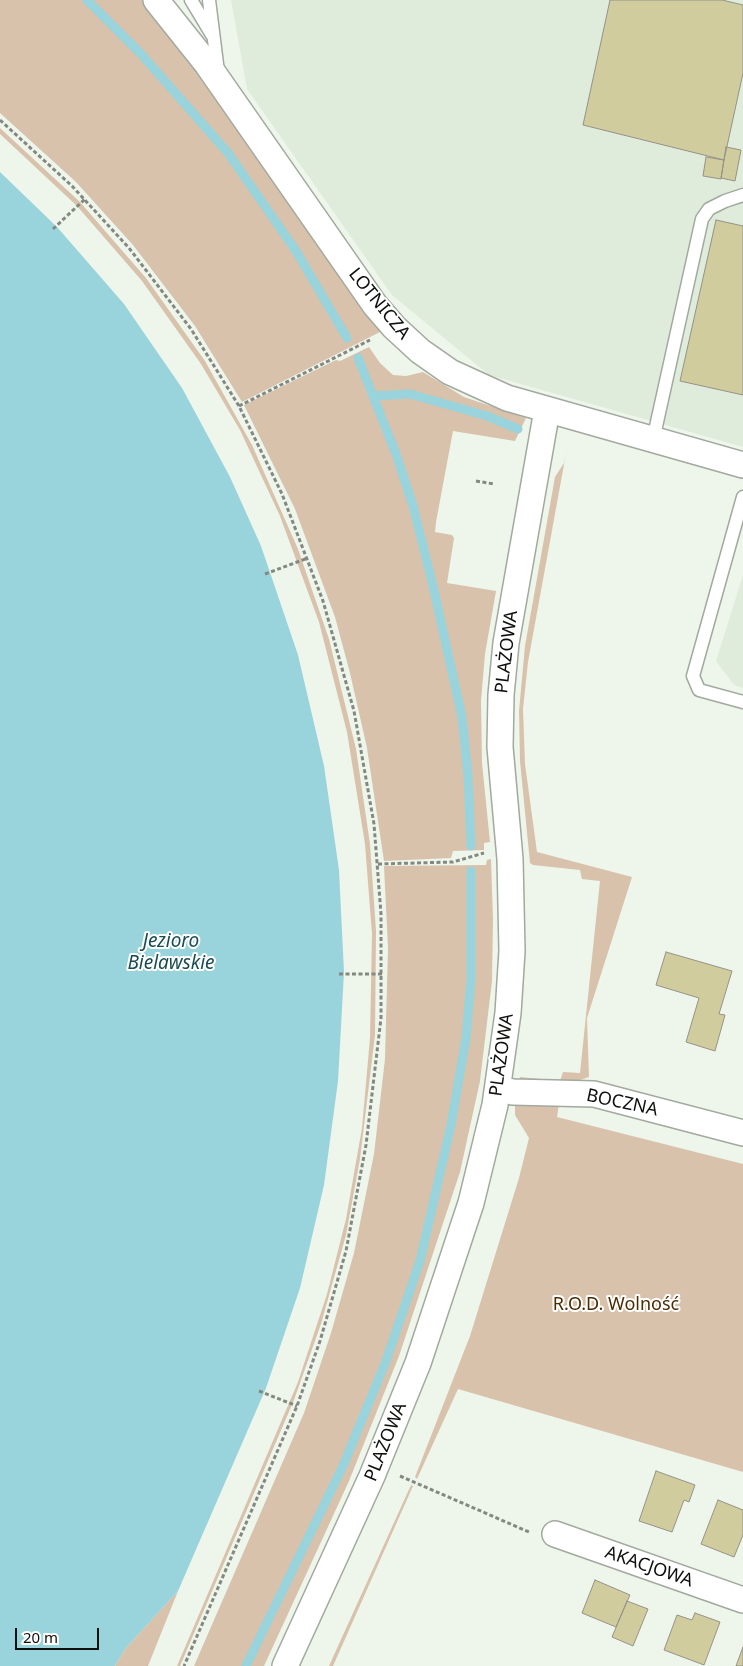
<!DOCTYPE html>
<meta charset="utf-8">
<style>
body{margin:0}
#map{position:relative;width:743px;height:1666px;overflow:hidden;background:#eef5eb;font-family:"Noto Sans",sans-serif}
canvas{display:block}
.scale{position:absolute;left:15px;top:1628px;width:84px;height:22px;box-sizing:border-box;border:2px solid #0d100c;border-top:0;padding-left:6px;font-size:15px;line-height:18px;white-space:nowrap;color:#0d100c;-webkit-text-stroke:4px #fff;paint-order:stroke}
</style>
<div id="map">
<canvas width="743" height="1666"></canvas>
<div class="scale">20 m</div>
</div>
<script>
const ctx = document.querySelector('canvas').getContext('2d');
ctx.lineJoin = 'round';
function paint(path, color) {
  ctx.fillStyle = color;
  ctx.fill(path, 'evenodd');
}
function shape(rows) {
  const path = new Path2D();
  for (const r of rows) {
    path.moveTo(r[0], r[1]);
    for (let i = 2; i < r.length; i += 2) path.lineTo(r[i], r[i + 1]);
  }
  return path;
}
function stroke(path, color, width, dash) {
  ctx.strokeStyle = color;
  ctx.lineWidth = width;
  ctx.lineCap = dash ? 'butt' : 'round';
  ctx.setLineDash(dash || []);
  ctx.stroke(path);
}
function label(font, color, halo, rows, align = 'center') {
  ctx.font = font + ' "Noto Sans",sans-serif';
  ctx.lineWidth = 4;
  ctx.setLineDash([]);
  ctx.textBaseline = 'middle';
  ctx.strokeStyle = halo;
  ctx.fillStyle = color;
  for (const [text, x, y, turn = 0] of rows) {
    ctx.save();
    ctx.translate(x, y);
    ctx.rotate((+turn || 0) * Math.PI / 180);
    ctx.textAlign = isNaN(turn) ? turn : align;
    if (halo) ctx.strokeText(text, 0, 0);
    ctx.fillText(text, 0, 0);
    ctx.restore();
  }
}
const built = shape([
 [231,0,743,0,743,447,489,375,392,295,247,89],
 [743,575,743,688,734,685,716,661]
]);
const green = shape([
 [0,0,142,0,176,42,380,332,242,402,195,326,133,245,76,182,0,113],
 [0,128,80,202,146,278,205,361,252,445,298,549,329,639,356,749,370,844,376,931,375,1035,360,1159,346,1235,321,1324,294,1400,180,1666,177,1666,298,1382,327,1294,346,1219,362,1128,370,1038,372,934,365,844,347,732,319,622,280,516,240,430,201,364,142,281,77,206,0,134],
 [369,347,380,363,393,375,406,376,423,372,464,397,526,418,515,441,453,431,436,522,435,532,452,535,454,538,447,583,496,591,485,654,481,701,482,763,490,842,484,843,484,850,453,851,451,858,384,861,367,748,350,673,335,617,295,509,244,405,336,360,340,361],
 [567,448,528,662,523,709,525,764,537,852,632,877,587,1018,589,1077,577,1081,519,1082,520,1077,560,1081,563,1072,580,1073,600,881,582,879,580,870,533,865,530,863,520,761,519,711,525,646,555,477,564,463],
 [491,859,493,920,492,981,480,1081,460,1172,399,1356,349,1481,264,1666,194,1666,304,1413,331,1333,354,1253,374,1154,385,1059,388,948,384,866,486,865,487,860],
 [559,1104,557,1117,743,1164,743,1472,458,1389,417,1479,415,1477,470,1336,519,1178,529,1138,515,1115,515,1105],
 [411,1485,413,1486,333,1666,329,1666],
 [178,1591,148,1666,115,1666,125,1649]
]);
const water = shape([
 [0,172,57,227,124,304,182,388,230,477,261,546,298,655,324,766,339,870,344,972,338,1081,324,1185,300,1288,266,1388,178,1591,125,1649,115,1666,0,1666]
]);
const stream = shape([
 [87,0,141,54,228,153,296,251,347,338],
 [358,358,396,454,413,506,433,586,462,717,468,775,471,846],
 [373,396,410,394,487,416,518,429],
 [246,1666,343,1466,386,1361,420,1261,451,1125,466,1038,471,979,471,871]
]);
const building = shape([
 [610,0,722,0,743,5,743,73,724,160,583,125,610,0],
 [726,147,741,150,735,181,721,178,726,147],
 [706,157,724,160,721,179,703,176,706,157],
 [716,220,743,226,743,395,680,381,716,220],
 [666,952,732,971,719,1014,725,1015,715,1051,686,1042,699,998,656,985,666,952],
 [656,1471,695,1485,689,1502,684,1500,672,1532,639,1521,656,1471],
 [718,1500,743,1510,743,1535,734,1557,701,1544,718,1500],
 [595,1580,630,1595,616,1627,582,1613,595,1580],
 [627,1601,648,1609,633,1646,612,1637,627,1601],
 [695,1613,720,1622,704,1665,664,1650,677,1615,692,1620,695,1613],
 [743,1647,743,1666,736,1666,743,1647]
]);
const path = shape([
 [0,120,72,186,129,248,191,329,239,406,282,494,323,601,354,711,374,824,381,914,381,1018,366,1145,346,1251,320,1341,297,1406,184,1666],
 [53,229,85,199],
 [239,406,370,340],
 [476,481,494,484],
 [265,574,308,558],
 [378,864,453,862,484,853],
 [339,974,382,974],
 [259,1391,297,1406],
 [400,1476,529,1532]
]);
const service = shape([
 [191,0,212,35],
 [209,0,218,72],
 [653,440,702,219,709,209,725,201,743,195],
 [743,497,693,676,699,690,743,702]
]);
const minor = shape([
 [156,0,207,64,375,305,394,327,420,351,450,372,507,398,743,465],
 [498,1089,513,1092,594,1094,743,1133],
 [555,1534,743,1600],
 [285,1666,372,1476,418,1363,471,1203,495,1105,508,1013,512,951,510,859,500,747,501,695,506,643,547,410]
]);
const streetNames = [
 ["LOTNICZA",379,304,51],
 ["PLAŻOWA",507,652,-83],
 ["PLAŻOWA",502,1055,-82],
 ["BOCZNA",622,1103,12],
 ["PLAŻOWA",386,1442,-68],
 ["AKACJOWA",649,1567,19]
];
const parkNames = [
 ["R.O.D. Wolność",616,1305]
];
const waterNames = [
 ["Jezioro",171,942],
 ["Bielawskie",171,964]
];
paint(built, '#dfecdb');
paint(green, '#d8c2ab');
paint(water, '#99d3db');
stroke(stream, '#99d3db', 9);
paint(building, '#d1cc9e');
stroke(building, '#949387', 1);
stroke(service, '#a2a99f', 15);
stroke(minor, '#a2a99f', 28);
stroke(path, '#838981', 3, [4, 2.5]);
stroke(service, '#fff', 12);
stroke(minor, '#fff', 25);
label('18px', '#0d100c', '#fff', streetNames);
label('18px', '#4b2b00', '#fff', parkNames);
label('italic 19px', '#184c52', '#fff', waterNames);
</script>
